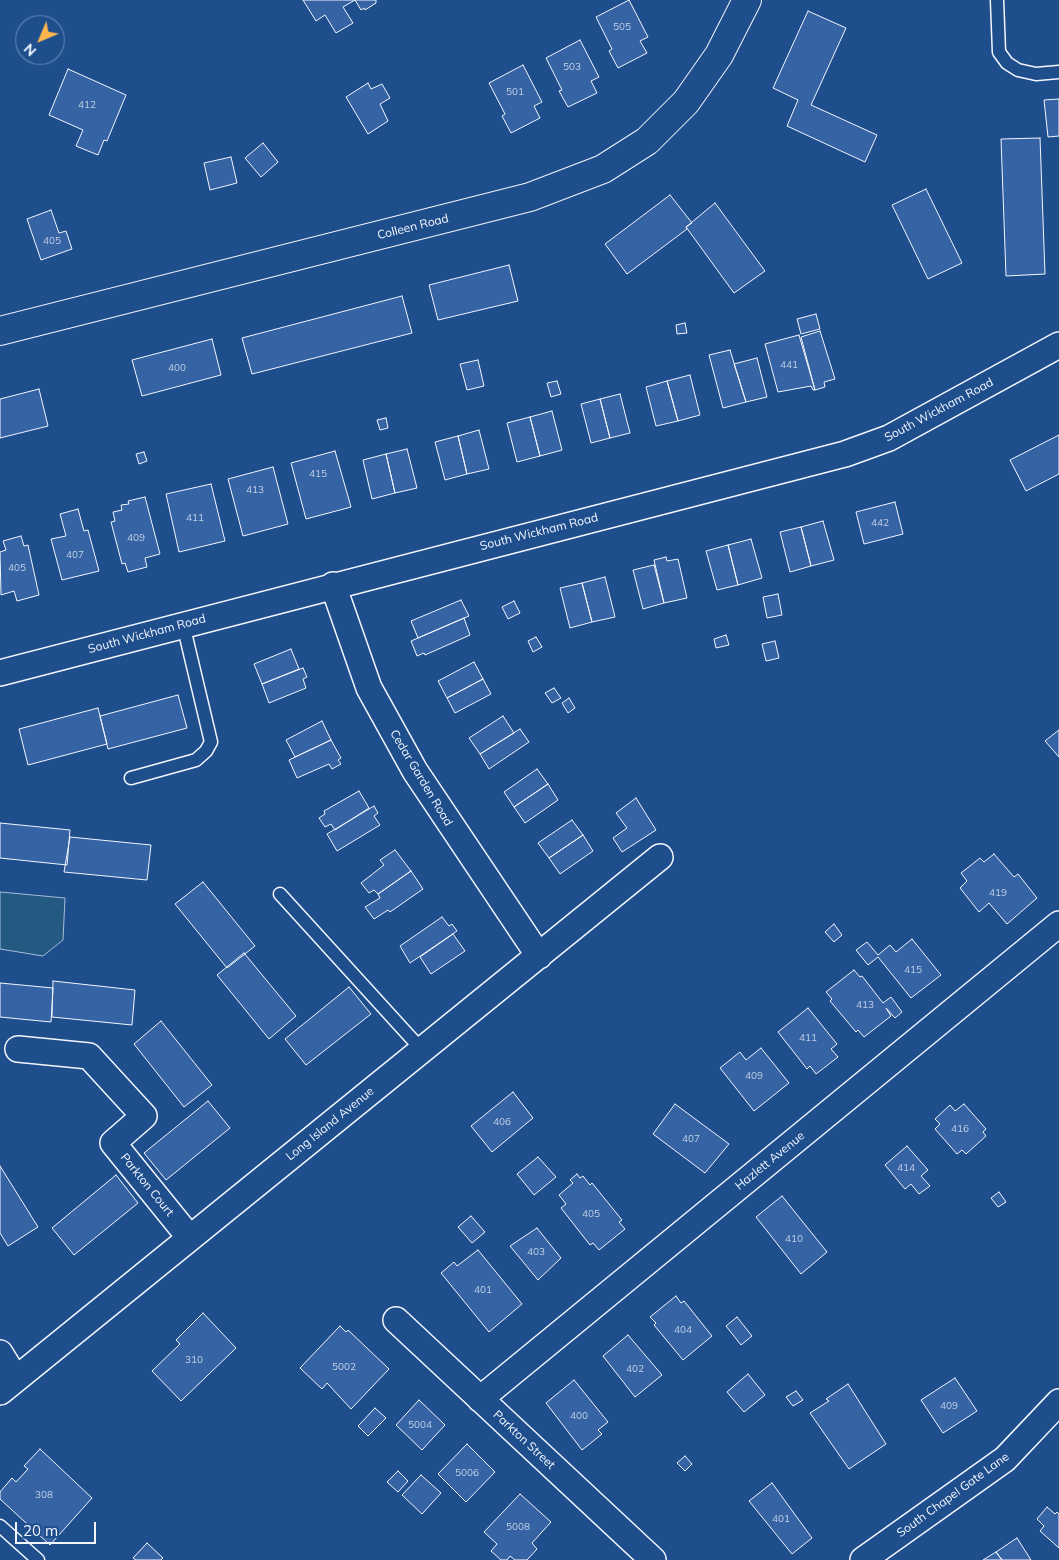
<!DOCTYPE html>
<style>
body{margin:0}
#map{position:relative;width:1059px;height:1560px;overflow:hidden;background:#1f4e8c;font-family:Mulish,sans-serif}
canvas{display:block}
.north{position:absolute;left:15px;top:15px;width:50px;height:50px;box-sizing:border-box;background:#1f4e8c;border:1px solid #7391ba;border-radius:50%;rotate:225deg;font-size:14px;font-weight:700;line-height:20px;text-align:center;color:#f2f6ff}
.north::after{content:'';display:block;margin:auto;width:18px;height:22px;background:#ffb74d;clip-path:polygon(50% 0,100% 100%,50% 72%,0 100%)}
.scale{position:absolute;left:15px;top:1522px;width:81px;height:22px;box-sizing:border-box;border:2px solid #f2f6ff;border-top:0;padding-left:6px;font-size:15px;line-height:18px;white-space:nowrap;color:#f2f6ff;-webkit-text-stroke:4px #1f4e8c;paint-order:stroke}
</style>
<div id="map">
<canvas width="1059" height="1560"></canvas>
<div class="north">N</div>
<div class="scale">20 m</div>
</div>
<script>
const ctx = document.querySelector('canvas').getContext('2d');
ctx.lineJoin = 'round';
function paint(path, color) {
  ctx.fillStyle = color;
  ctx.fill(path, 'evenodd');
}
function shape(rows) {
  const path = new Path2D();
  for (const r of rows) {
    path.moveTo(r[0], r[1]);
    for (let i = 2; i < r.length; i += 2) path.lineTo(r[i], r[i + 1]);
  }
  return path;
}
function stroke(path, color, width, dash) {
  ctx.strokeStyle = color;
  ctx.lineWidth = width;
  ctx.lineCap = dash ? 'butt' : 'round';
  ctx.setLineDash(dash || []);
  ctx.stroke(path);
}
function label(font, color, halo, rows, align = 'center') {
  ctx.font = font + ' Mulish,sans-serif';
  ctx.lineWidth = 4;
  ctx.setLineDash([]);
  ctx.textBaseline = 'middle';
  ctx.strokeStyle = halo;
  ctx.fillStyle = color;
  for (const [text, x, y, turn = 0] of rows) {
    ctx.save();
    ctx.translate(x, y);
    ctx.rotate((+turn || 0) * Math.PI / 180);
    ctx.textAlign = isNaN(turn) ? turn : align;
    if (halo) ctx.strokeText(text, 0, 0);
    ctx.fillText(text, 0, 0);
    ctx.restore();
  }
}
const green = shape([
 [0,892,65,898,63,940,43,956,0,949,0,892]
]);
const building = shape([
 [303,0,355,0,343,7,353,23,336,33,325,15,316,21,303,0],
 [355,0,376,0,376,3,365,10,364,8,361,10,355,0],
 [629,0,648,37,640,41,647,53,618,68,609,51,612,49,596,17,629,0],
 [808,11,846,28,811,105,877,135,865,162,787,126,798,100,773,88,808,11],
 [580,40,599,77,591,81,597,93,568,107,559,91,562,90,546,58,580,40],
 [523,65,542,102,534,106,540,118,511,133,502,116,505,114,489,83,523,65],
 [68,69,126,95,107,141,104,140,98,155,76,146,83,130,49,115,68,69],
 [368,83,371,89,382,84,390,98,380,104,388,121,368,134,346,97,368,83],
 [1059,99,1059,136,1048,137,1044,100,1059,99],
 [1040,138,1045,274,1006,276,1001,139,1040,138],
 [263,143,278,162,261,177,245,158,263,143],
 [231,157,237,183,210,190,204,163,231,157],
 [926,189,962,263,928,279,892,205,926,189],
 [670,195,692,223,686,227,687,229,627,274,605,244,670,195],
 [715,203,765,271,734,293,686,227,715,203],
 [51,210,59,233,66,231,72,249,41,260,27,219,51,210],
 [509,265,518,301,438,320,429,285,509,265],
 [402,296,412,333,252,374,242,338,402,296],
 [816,314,820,329,801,334,797,319,816,314],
 [685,323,687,333,677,334,676,325,685,323],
 [820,331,835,379,824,382,825,387,815,390,801,337,820,331],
 [799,335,815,390,813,390,811,386,778,392,765,344,799,335],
 [212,339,221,375,142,396,132,360,212,339],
 [730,350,746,402,723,408,709,355,730,350],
 [757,358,767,397,746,402,734,364,757,358],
 [478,360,484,386,467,390,460,364,478,360],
 [690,375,700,415,678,421,667,381,690,375],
 [557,381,561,394,551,397,547,383,557,381],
 [667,381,678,421,656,426,646,387,667,381],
 [39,389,48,426,0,438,0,399,39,389],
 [620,394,630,433,610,438,600,399,620,394],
 [600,399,610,438,591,443,581,404,600,399],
 [552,411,562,450,540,456,530,417,552,411],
 [530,417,540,456,517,462,507,423,530,417],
 [386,418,388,428,380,430,377,420,386,418],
 [479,430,489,469,467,474,458,436,479,430],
 [1059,435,1059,474,1026,491,1010,460,1059,435],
 [458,436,467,474,445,480,435,442,458,436],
 [407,449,417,488,395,493,386,454,407,449],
 [335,451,351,507,306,519,291,463,335,451],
 [144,452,147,461,139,464,136,454,144,452],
 [386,454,395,493,372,499,363,460,386,454],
 [273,467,288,524,243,536,228,479,273,467],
 [211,484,225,541,179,552,166,494,211,484],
 [145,497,160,554,145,558,147,567,128,572,125,563,122,564,111,522,115,521,113,512,122,510,121,505,129,504,128,501,145,497],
 [895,502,903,534,864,544,856,512,895,502],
 [78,509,84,531,88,530,99,571,62,580,51,539,66,536,60,514,78,509],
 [823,521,834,560,811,566,801,527,823,521],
 [801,527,811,566,790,572,780,532,801,527],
 [21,536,24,546,28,545,39,595,17,601,14,591,1,595,0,552,6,550,3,541,21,536],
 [751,539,762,578,738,585,728,545,751,539],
 [728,545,738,585,717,590,706,551,728,545],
 [666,557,667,561,678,559,687,598,664,603,654,560,666,557],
 [654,565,664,603,643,609,633,570,654,565],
 [605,577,615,617,592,622,582,583,605,577],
 [582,583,592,622,570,628,560,588,582,583],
 [778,594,782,615,767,618,763,597,778,594],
 [461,600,469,616,418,638,411,621,461,600],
 [514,601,520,613,508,619,502,607,514,601],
 [464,618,470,635,425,655,424,653,417,656,411,641,464,618],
 [726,635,729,645,716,648,714,639,726,635],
 [536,637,542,647,533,652,528,641,536,637],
 [775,641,779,658,766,661,762,644,775,641],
 [291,649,299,669,262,684,254,664,291,649],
 [474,662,483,679,447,698,438,681,474,662],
 [303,668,307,677,303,679,306,688,269,703,262,684,303,668],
 [483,679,491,694,455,713,447,698,483,679],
 [554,688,561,698,552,703,545,693,554,688],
 [178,695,187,728,108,749,100,716,178,695],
 [569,698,575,708,568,713,562,703,569,698],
 [98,708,107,744,28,765,19,729,98,708],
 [503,716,514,733,480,754,469,738,503,716],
 [322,721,331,740,295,757,286,740,322,721],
 [520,729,529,742,489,769,480,754,520,729],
 [1059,730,1059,757,1045,741,1059,730],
 [331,740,341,758,338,760,341,764,332,769,329,764,297,778,289,760,331,740],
 [537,769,548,784,514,807,504,792,537,769],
 [548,784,558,800,525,823,514,807,548,784],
 [359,791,369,808,335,830,331,824,325,827,319,818,325,814,324,811,359,791],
 [636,798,656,830,622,852,613,838,627,828,616,813,636,798],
 [374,806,378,813,374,816,380,825,337,851,327,834,374,806],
 [572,820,583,835,549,858,538,843,572,820],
 [0,823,70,830,67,865,0,858,0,823],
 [583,835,593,851,560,874,549,858,583,835],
 [70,837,151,845,147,880,64,872,70,837],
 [395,850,411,871,378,894,374,890,369,893,361,883,384,865,380,860,395,850],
 [994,854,1014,877,1018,874,1037,898,1007,924,989,903,979,912,960,888,967,881,961,873,980,858,984,862,994,854],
 [411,871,423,889,390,912,388,910,374,919,365,907,380,898,378,894,411,871],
 [203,882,255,946,227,968,175,904,203,882],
 [442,917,449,926,452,924,457,931,410,963,400,946,442,917],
 [834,924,842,935,834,942,825,932,834,924],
 [453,934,465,951,431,974,420,957,453,934],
 [912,939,941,975,911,998,878,957,868,965,856,950,867,942,878,955,890,945,896,952,912,939],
 [244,953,296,1016,269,1039,217,975,244,953],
 [854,970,860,977,862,976,883,1003,891,997,902,1012,895,1018,886,1008,891,1016,864,1037,858,1030,856,1032,830,1001,832,999,826,992,854,970],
 [53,981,135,990,132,1025,52,1017,53,981],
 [0,983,53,988,51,1022,0,1017,0,983],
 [349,987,371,1014,306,1065,285,1039,349,987],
 [808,1008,837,1044,831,1049,838,1057,816,1074,810,1066,807,1069,778,1032,808,1008],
 [161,1021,212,1085,184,1107,134,1044,161,1021],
 [761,1048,789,1083,754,1111,720,1068,740,1052,746,1060,761,1048],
 [513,1092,533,1118,492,1152,471,1126,513,1092],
 [208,1101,230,1128,166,1180,144,1153,208,1101],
 [675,1104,729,1144,705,1173,653,1134,675,1104],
 [964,1104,986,1129,983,1132,986,1136,966,1154,962,1150,957,1154,935,1129,940,1124,935,1119,950,1105,955,1111,964,1104],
 [907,1146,928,1170,921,1176,930,1186,919,1194,911,1184,905,1189,885,1165,907,1146],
 [538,1157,556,1177,534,1195,517,1174,538,1157],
 [0,1166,38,1227,8,1246,0,1233,0,1166],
 [577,1174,580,1178,583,1176,590,1185,592,1183,622,1220,619,1222,625,1229,599,1250,593,1243,590,1245,561,1208,566,1204,559,1195,573,1183,570,1180,577,1174],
 [116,1175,138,1203,74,1255,52,1228,116,1175],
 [999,1192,1006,1202,998,1207,991,1198,999,1192],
 [782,1196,827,1252,801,1274,756,1217,782,1196],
 [471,1216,485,1232,472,1243,458,1227,471,1216],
 [537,1228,561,1258,538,1280,510,1246,537,1228],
 [478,1250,522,1304,489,1332,441,1273,454,1262,457,1266,478,1250],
 [676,1296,681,1303,684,1301,712,1336,683,1360,654,1325,656,1323,650,1317,676,1296],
 [203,1313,236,1348,181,1401,152,1371,180,1344,176,1340,203,1313],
 [737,1317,752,1336,741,1345,726,1326,737,1317],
 [340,1326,346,1332,348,1330,389,1369,351,1409,327,1383,322,1389,300,1368,340,1326],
 [628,1335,662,1375,635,1397,603,1356,628,1335],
 [748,1374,765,1395,744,1412,727,1392,748,1374],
 [955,1378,977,1411,943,1433,921,1400,955,1378],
 [574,1380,608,1422,598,1430,602,1434,582,1450,546,1403,574,1380],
 [848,1384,886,1444,849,1469,810,1413,829,1401,826,1399,848,1384],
 [796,1391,803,1400,793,1406,786,1397,796,1391],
 [419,1400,445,1425,422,1450,396,1425,419,1400],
 [375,1408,386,1418,368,1436,358,1426,375,1408],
 [467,1444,495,1472,466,1502,438,1474,467,1444],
 [40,1449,92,1498,50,1545,0,1499,0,1492,12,1478,16,1482,28,1469,24,1466,40,1449],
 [685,1456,692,1464,685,1471,677,1463,685,1456],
 [398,1471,408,1481,398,1492,387,1482,398,1471],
 [421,1475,441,1493,422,1514,402,1495,421,1475],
 [772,1483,812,1538,792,1554,749,1501,772,1483],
 [520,1494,551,1522,532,1543,537,1549,527,1560,515,1560,510,1556,507,1560,501,1560,491,1551,497,1544,484,1532,520,1494],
 [1047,1507,1055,1514,1057,1512,1059,1514,1059,1548,1040,1531,1044,1526,1037,1519,1047,1507],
 [1017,1538,1031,1560,1002,1560,996,1552,1017,1538],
 [147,1543,163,1558,161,1560,136,1560,133,1558,147,1543],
 [996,1552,1002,1560,983,1560,996,1552]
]);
const lane = shape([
 [997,0,999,52,1007,63,1018,70,1036,74,1059,72],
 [131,778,196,760,206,751,211,742,183,624],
 [280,894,422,1050],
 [0,1526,38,1560]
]);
const street = shape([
 [333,585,369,688,415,771,539,956],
 [0,673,845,454,889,438,1059,345],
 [18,1049,89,1056,144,1116,113,1143,190,1238],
 [396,1320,653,1560],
 [0,1353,16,1379],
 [0,1392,660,857],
 [480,1399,1059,924],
 [863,1560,1005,1459,1059,1402]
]);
const secondary = shape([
 [0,331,530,197,603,169,647,141,686,102,719,55,747,0]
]);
const numberNames = [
 ["505",622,27],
 ["503",572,67],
 ["501",515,92],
 ["412",87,105],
 ["405",52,241],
 ["441",789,365],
 ["400",177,368],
 ["415",318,474],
 ["413",255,490],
 ["411",195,518],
 ["442",880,523],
 ["409",136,538],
 ["407",75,555],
 ["405",17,568],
 ["419",998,893],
 ["415",913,970],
 ["413",865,1005],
 ["411",808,1038],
 ["409",754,1076],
 ["406",502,1122],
 ["416",960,1129],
 ["407",691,1139],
 ["414",906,1168],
 ["405",591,1214],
 ["410",794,1239],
 ["403",536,1252],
 ["401",483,1290],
 ["404",683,1330],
 ["310",194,1360],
 ["5002",344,1367],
 ["402",635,1369],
 ["409",949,1406],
 ["400",579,1416],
 ["5004",420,1425],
 ["5006",467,1473],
 ["308",44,1495],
 ["401",781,1519],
 ["5008",518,1527]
];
const streetNames = [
 ["Colleen Road",413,227,-14],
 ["South Wickham Road",939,410,-28],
 ["South Wickham Road",539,532,-14],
 ["South Wickham Road",147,634,-15],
 ["Cedar Garden Road",421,778,59],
 ["Long Island Avenue",330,1124,-39],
 ["Hazlett Avenue",770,1161,-39],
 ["Parkton Court",147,1185,51],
 ["Parkton Street",524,1440,43],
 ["South Chapel Gate Lane",953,1495,-36]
];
paint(green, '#245a82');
stroke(green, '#a8bbd7', 1);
paint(building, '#3563a3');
stroke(building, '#f2f6ff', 1);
stroke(lane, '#f2f6ff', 15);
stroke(street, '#f2f6ff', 28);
stroke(secondary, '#f2f6ff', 30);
stroke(lane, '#1f4e8c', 12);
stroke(street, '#1f4e8c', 25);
stroke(secondary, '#1f4e8c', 28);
label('10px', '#c3d1e8', null, numberNames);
label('12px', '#f2f6ff', '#1f4e8c', streetNames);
</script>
